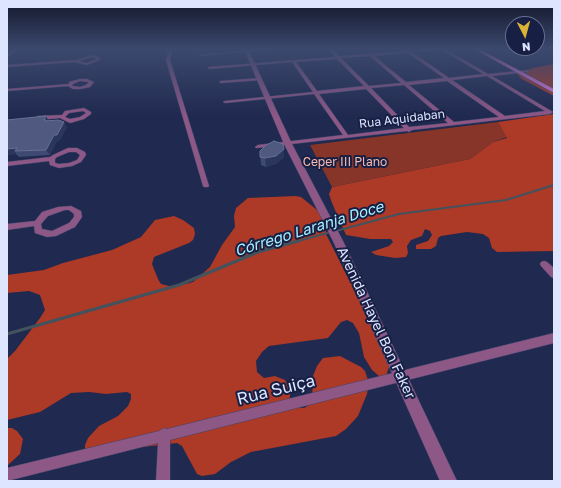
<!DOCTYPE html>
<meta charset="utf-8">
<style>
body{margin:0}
#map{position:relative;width:561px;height:488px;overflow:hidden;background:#20294f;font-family:"Golos Text",sans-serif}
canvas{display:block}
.frame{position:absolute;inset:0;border:8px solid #dde5ff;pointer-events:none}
.north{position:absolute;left:505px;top:16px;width:40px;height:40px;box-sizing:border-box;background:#171f44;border:1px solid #666e8f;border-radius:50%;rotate:174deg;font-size:11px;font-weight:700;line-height:16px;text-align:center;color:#dde5ff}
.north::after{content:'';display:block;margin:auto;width:14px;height:18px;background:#d9b334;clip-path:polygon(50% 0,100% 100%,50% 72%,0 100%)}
</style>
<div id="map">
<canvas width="561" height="488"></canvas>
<div class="frame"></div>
<div class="north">N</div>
</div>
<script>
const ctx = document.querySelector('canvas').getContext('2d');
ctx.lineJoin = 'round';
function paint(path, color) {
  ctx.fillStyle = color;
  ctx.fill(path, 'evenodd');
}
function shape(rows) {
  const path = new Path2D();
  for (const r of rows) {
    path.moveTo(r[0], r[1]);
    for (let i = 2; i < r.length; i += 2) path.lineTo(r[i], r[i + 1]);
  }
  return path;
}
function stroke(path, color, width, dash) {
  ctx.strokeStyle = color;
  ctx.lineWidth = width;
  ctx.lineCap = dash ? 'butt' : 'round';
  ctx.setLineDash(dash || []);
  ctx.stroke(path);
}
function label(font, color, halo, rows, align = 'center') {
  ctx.font = font + ' "Golos Text",sans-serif';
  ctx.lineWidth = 4;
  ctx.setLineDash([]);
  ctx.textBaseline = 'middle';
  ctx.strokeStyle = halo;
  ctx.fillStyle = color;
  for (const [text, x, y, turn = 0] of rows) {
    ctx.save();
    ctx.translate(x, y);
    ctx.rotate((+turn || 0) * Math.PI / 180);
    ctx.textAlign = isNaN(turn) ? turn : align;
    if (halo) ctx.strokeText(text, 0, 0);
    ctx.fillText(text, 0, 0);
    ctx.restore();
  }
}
const green = shape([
 [498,122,507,137,493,142,470,159,332,187,310,145]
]);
const forest = shape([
 [554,64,554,96,522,79,517,74,533,68],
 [554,114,554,251,497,252,492,248,489,238,483,234,467,232,441,236,438,238,436,246,431,249,416,249,416,245,428,241,432,235,430,231,425,229,422,236,411,240,407,246,408,253,406,257,395,258,376,255,371,252,389,246,393,242,391,239,370,239,346,235,332,203,329,194,332,187,470,159,493,142,507,138,498,122],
 [295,196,301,197,306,201,317,210,324,219,326,228,326,234,348,278,359,291,391,361,386,376,379,376,372,370,364,357,359,333,353,323,347,320,341,322,328,338,269,346,262,352,256,361,257,372,264,378,275,376,285,380,291,390,289,402,293,407,304,408,309,405,312,400,313,376,317,366,323,358,340,356,361,367,365,371,369,383,367,394,358,416,346,429,336,436,251,452,231,462,215,474,202,476,197,474,182,446,177,443,91,453,85,451,85,445,88,438,99,426,118,416,128,406,131,399,131,394,127,392,106,394,89,392,71,393,40,412,7,420,7,359,15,351,40,318,45,310,40,295,29,291,7,293,7,275,44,270,63,263,112,250,141,237,155,220,174,216,183,220,194,228,195,234,193,240,189,243,154,257,152,264,158,279,161,284,169,286,186,284,193,282,210,267,222,245,235,227,234,216,236,208,248,198],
 [7,428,12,428,17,431,23,439,20,454,7,466]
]);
const streamFar1 = shape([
 [336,231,399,214,506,200,554,185],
 [295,242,331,232]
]);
const stream = shape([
 [7,334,179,285,258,252,298,241]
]);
const minor = shape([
 [13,49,17,49,7,58,7,55,13,49],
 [169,49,173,49,170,60,209,186,208,187,204,187,203,186,166,60,169,49],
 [266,49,279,49,200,56,198,55,266,49],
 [328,49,332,49,339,56,405,51,404,50,406,49,409,51,445,49,488,74,529,70,528,72,492,76,553,112,550,114,412,130,409,132,407,131,256,148,255,147,258,145,343,135,314,94,225,103,223,102,225,101,313,92,292,62,209,69,208,67,335,57,328,49],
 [442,50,483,74,449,78,412,52,442,50],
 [408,53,444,78,406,82,374,56,408,53],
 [370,56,401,83,369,86,341,58,370,56],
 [337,59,364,86,317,91,296,62,337,59],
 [487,76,545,111,505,116,452,80,487,76],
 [447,81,499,117,454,122,409,85,447,81],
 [404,85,448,123,409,127,371,88,404,85],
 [366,89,404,128,348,135,319,94,366,89],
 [93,55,99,57,100,60,87,65,74,62,7,67,7,65,76,60,93,55],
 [93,57,96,59,87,63,79,61,93,57],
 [259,78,261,78,261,80,221,83,219,82,221,81,259,78],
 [80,79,87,79,94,82,90,87,80,89,73,89,68,86,7,91,7,89,69,84,69,82,80,79],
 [80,81,89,82,86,85,80,87,72,86,73,84,80,81],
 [84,108,91,112,91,114,84,119,70,123,60,118,38,120,35,118,38,116,62,115,65,111,84,108],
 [83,111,86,113,80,117,70,119,65,117,69,113,83,111],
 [68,148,77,148,85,152,86,155,81,162,72,166,59,168,50,165,49,161,7,166,7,162,50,157,53,155,68,148],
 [69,152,76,152,80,155,77,160,69,163,59,164,55,163,55,159,57,157,69,152],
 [71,206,81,211,82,217,75,227,56,236,47,237,35,233,34,226,7,230,7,224,35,221,42,212,58,207,71,206],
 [65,210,69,210,74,214,74,217,69,223,52,231,42,229,41,224,48,216,65,210],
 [544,261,547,262,554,268,554,278,551,277,541,266,540,264,541,262,544,261],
 [554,333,554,343,170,440,170,481,156,481,158,443,7,481,7,468,159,431,164,428,167,429,554,333]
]);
const tertiary = shape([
 [244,49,248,49,292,144,343,241,457,481,440,481,333,241,284,144,244,49]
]);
const primary = shape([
 [474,49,479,49,554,89,554,93,474,49]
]);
const wall = shape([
 [49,121,67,127,60,140,57,141,50,155,19,157,16,154,7,155],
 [284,149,284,157,276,164,266,167,261,165,260,151]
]);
const shadedWall = shape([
 [46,116,49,121,48,124,44,120],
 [64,122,67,127,60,140,57,141,50,155,46,150,54,135],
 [17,148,15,151,16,154,7,155,7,149],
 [284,149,284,157,276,164,266,167,265,158]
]);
const building = shape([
 [46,116,44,120,46,120,46,121,58,120,64,122,57,135,54,135,46,150,15,151,17,148,7,149,7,120,46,116],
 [274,141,283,144,284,149,276,156,265,158,260,157,260,151,265,146,274,141]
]);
const farStreetnames = [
 ["Rua Aquidaban",402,119,-7]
];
const farParknames = [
 ["Ceper III Plano",345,162]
];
const streetNames = [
 ["Avenida Hayel Bon Faker",376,323,65]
];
const waterNames = [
 ["Córrego Laranja Doce",309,229,-17]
];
const nearStreetnames = [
 ["Rua Suiça",276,390,-14]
];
paint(green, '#873528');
paint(forest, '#ad3927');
stroke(streamFar1, '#42535e', 2);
stroke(stream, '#42535e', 3);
stroke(minor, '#3e476b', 1);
stroke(tertiary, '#3e476b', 1);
stroke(primary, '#3e476b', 1);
paint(minor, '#8d5786');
paint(tertiary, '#8d5786');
paint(primary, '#ed7ce1');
paint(wall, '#3f4a72');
paint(shadedWall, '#2b365d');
paint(building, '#505a81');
stroke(building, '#667095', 1);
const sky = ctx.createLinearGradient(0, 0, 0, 117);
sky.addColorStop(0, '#12172b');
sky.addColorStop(0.42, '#3c496e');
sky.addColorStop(1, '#3c496e00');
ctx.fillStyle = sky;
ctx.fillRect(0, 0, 561, 117);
label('12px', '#dde5ff', '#171f44', farStreetnames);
label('12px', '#f9bbaf', '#171f44', farParknames);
label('14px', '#dde5ff', '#171f44', streetNames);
label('italic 15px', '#a7f0fe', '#171f44', waterNames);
label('17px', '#dde5ff', '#171f44', nearStreetnames);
</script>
